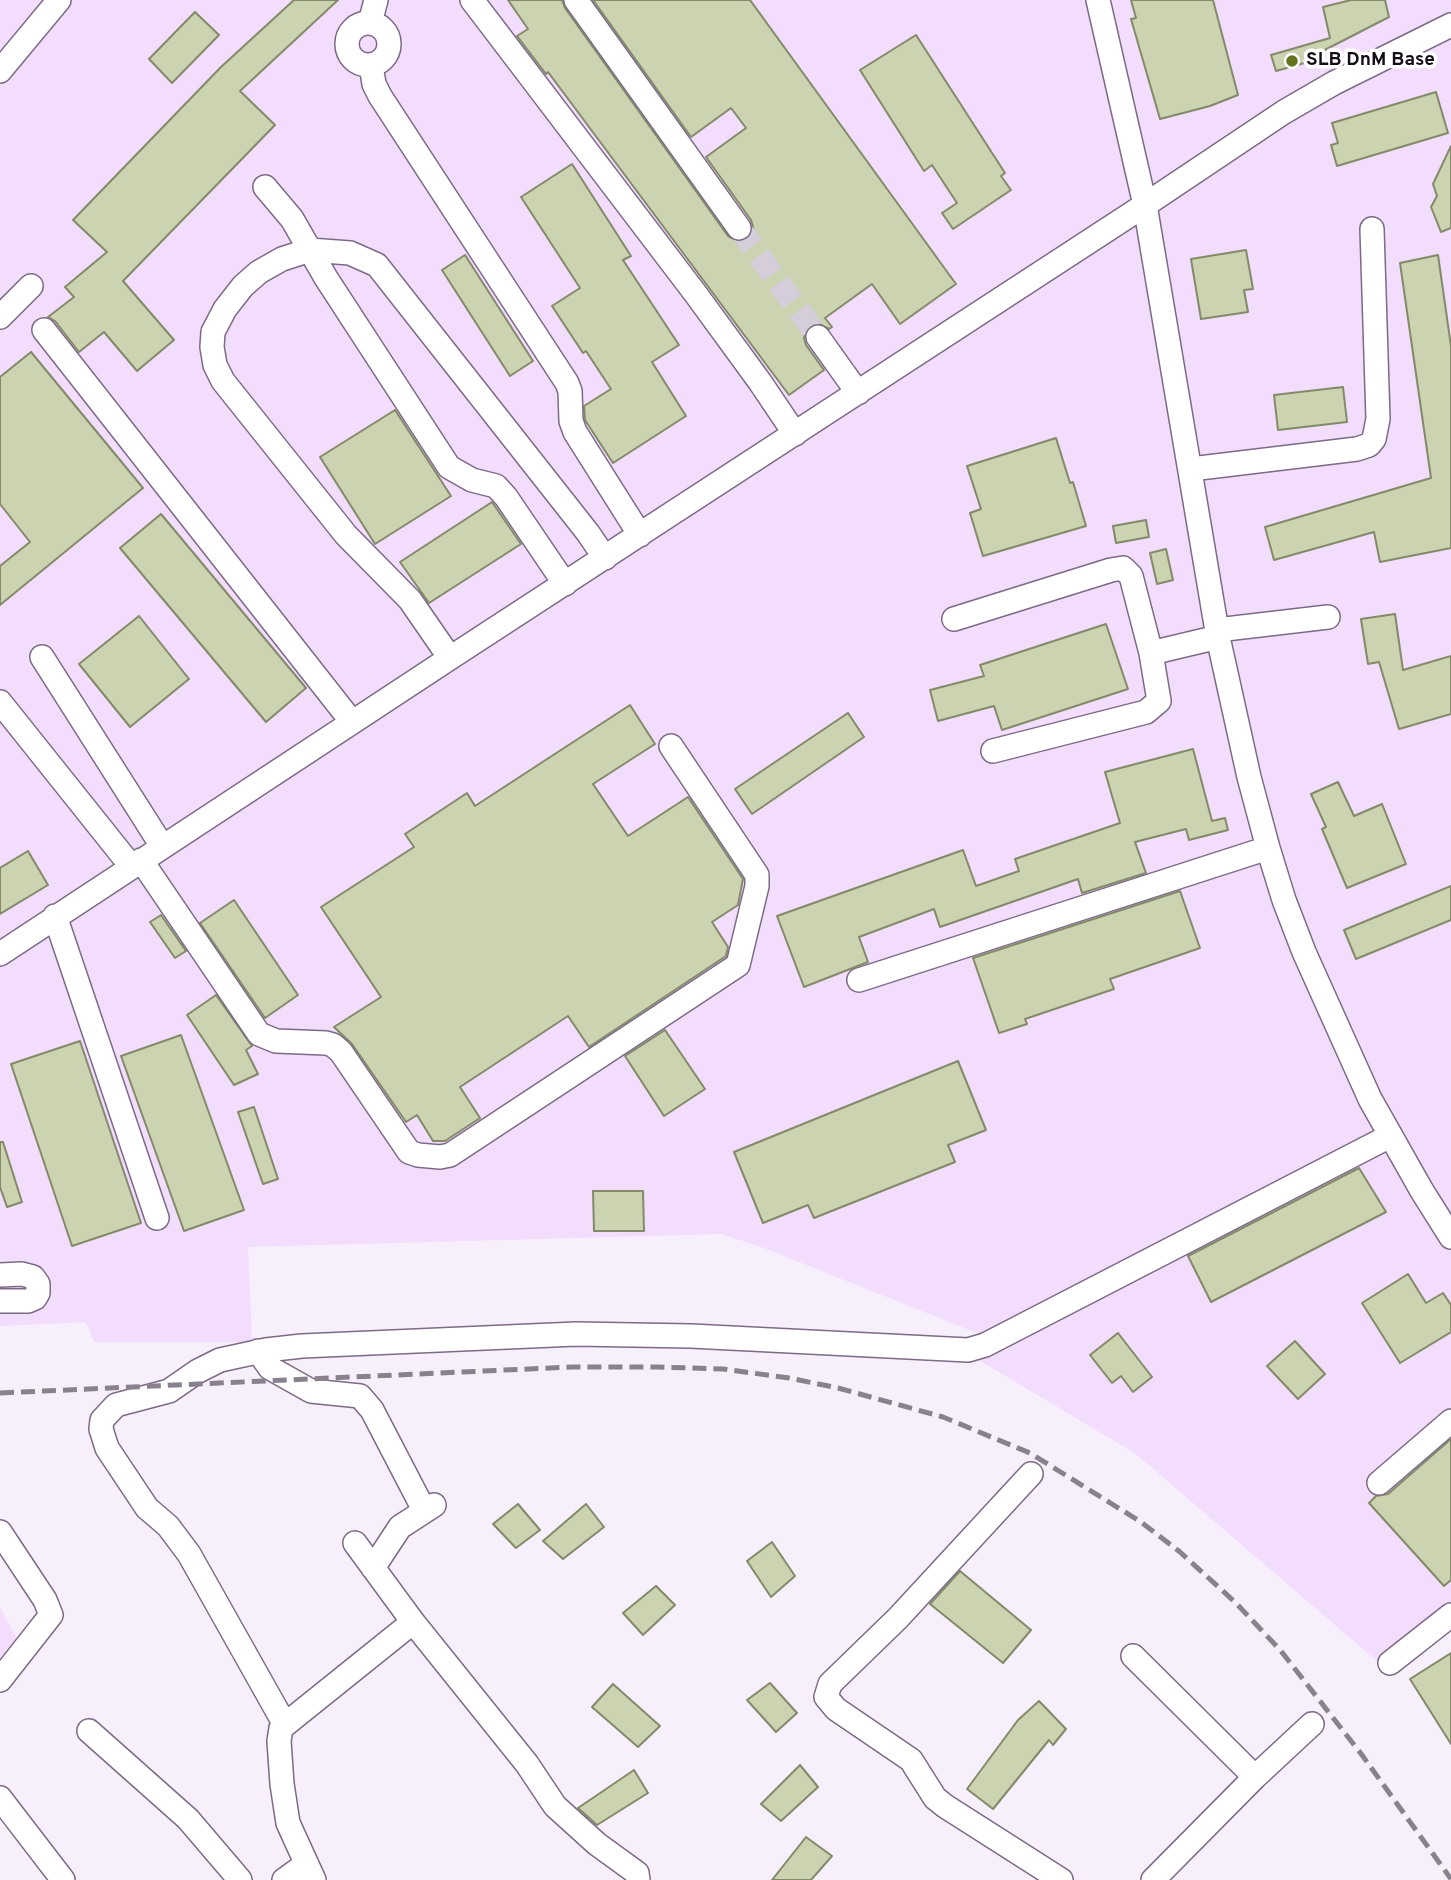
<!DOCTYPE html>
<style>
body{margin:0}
canvas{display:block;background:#f8effc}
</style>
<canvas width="1451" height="1880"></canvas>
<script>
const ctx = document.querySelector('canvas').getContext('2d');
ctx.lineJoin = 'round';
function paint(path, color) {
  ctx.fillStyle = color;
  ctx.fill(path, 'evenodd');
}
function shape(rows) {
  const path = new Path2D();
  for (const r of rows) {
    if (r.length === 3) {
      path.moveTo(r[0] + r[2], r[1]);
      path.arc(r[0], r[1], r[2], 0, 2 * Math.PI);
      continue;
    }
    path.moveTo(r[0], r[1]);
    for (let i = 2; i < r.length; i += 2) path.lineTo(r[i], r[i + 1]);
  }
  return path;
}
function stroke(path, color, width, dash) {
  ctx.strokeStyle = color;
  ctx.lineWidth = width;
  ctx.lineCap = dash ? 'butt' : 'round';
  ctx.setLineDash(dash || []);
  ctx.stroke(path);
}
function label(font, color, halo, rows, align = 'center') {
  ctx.font = font + ' Overpass,sans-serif';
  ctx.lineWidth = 7;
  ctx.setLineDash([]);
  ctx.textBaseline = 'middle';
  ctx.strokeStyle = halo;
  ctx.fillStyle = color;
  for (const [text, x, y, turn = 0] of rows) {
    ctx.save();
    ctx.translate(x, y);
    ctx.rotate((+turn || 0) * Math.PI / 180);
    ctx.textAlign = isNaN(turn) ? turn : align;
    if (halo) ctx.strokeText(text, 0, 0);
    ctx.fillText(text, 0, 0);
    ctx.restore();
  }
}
const built = shape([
 [0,0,1451,0,1451,1603,1378,1662,1136,1454,972,1356,982,1335,764,1248,721,1234,248,1247,252,1342,94,1342,86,1322,0,1326],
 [0,1607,19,1643,0,1666]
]);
const building = shape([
 [294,0,338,0,240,91,275,125,123,281,174,340,137,371,104,332,79,352,55,321,48,317,74,297,65,287,107,252,73,220,221,67,294,0],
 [508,0,562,0,565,8,728,236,740,242,747,240,751,234,753,227,751,220,706,157,746,128,731,108,691,137,593,0,750,0,956,284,900,324,872,284,825,318,832,327,829,329,817,323,810,325,806,331,804,338,806,345,824,370,789,395,548,72,546,74,517,36,528,29,508,0],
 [1131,0,1213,0,1238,95,1210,106,1160,119,1131,19,1136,18,1131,0],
 [1351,0,1385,0,1389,17,1313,56,1315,60,1276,71,1271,55,1330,38,1323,7,1351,0],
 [195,12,219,35,172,83,149,59,195,12],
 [916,35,1005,173,1001,176,1011,190,953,229,942,213,957,203,932,165,924,171,860,70,916,35],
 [1436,92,1448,133,1337,166,1331,145,1338,143,1332,123,1436,92],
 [1451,146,1451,228,1441,232,1431,207,1437,196,1433,184,1451,146],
 [572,164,631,256,623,260,679,345,652,362,686,416,613,463,585,420,584,406,611,389,586,351,583,353,552,306,580,288,521,197,572,164],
 [1246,250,1253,289,1244,290,1248,312,1201,319,1191,259,1246,250],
 [465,255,533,361,510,376,442,270,465,255],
 [1438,255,1451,346,1451,548,1380,562,1374,532,1274,560,1265,527,1431,478,1400,263,1438,255],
 [31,352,143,488,0,605,0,566,30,542,0,504,0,377,31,352],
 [1343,387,1347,422,1278,430,1274,395,1343,387],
 [395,410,451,496,375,544,320,457,395,410],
 [1056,438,1070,483,1073,482,1086,526,983,556,970,513,981,509,967,466,1056,438],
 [492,502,521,544,429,603,400,562,492,502],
 [161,514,306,688,266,722,120,548,161,514],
 [1146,520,1149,537,1116,543,1113,526,1146,520],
 [1166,549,1173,580,1157,584,1150,553,1166,549],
 [1395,614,1403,670,1451,656,1451,714,1399,729,1379,662,1368,664,1361,619,1395,614],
 [139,616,189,679,130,727,79,664,139,616],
 [1106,624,1128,689,1002,730,994,706,938,721,930,690,984,676,980,665,1106,624],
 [630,705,655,744,593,784,628,836,688,797,743,879,738,905,712,922,728,947,726,956,589,1047,568,1016,460,1087,480,1118,445,1141,433,1141,417,1115,406,1122,352,1044,334,1027,381,997,321,907,414,847,405,834,467,793,475,806,630,705],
 [848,713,864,737,752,814,735,789,848,713],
 [1193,749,1212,821,1225,818,1228,830,1189,840,1186,829,1135,842,1146,873,1082,893,1078,879,940,927,934,909,859,937,868,962,804,987,777,916,963,850,976,886,1019,871,1015,859,1120,823,1105,772,1193,749],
 [1338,782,1354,816,1382,804,1406,864,1347,888,1322,829,1326,827,1311,794,1338,782],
 [28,851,48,885,0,914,0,868,28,851],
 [1451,886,1451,920,1356,959,1344,930,1451,886],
 [1180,891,1200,948,1110,979,1114,989,1025,1019,1027,1024,999,1033,973,958,1180,891],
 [234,900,298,995,265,1018,200,923,234,900],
 [161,915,186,951,175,958,150,922,161,915],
 [216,995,252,1046,246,1050,258,1074,234,1085,187,1015,216,995],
 [665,1030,705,1089,664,1116,625,1056,665,1030],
 [181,1035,244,1210,184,1231,121,1056,181,1035],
 [80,1041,141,1223,72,1246,11,1064,80,1041],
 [958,1061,986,1130,948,1145,955,1162,814,1218,808,1205,763,1223,734,1152,958,1061],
 [254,1107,278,1179,263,1184,238,1112,254,1107],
 [0,1142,3,1142,22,1202,7,1207,0,1187,0,1142],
 [1359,1168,1386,1212,1211,1302,1188,1256,1359,1168],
 [593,1191,643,1191,644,1231,594,1231,593,1191],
 [1408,1274,1426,1303,1443,1293,1451,1305,1451,1332,1400,1363,1362,1303,1408,1274],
 [1118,1333,1152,1377,1133,1392,1121,1376,1112,1383,1090,1355,1118,1333],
 [1295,1341,1325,1374,1298,1399,1267,1366,1295,1341],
 [1451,1439,1451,1580,1444,1586,1369,1503,1376,1496,1388,1494,1451,1439],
 [518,1504,540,1530,516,1548,493,1524,518,1504],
 [586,1504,604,1527,563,1559,543,1541,586,1504],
 [772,1542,795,1576,771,1597,747,1561,772,1542],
 [960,1571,1031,1630,1003,1663,930,1604,960,1571],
 [656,1586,675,1605,643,1635,623,1613,656,1586],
 [1451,1653,1451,1744,1410,1679,1451,1653],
 [770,1683,797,1713,776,1732,747,1700,770,1683],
 [613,1684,660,1726,638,1747,592,1707,613,1684],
 [1039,1701,1066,1729,1053,1745,1049,1740,993,1809,967,1789,1018,1720,1039,1701],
 [800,1765,818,1787,781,1821,761,1804,800,1765],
 [634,1770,648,1793,597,1825,578,1808,634,1770],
 [806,1837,832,1856,811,1880,772,1880,806,1837]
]);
const minorTunnel = shape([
 [739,228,818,337]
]);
const minor = shape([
 [472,0,695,293,760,382,795,434],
 [576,0,739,228],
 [1098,0,1145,205,1218,637,1249,777,1268,848,1284,900,1304,952,1370,1099,1422,1191,1451,1237],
 [370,23,376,0],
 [368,44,21],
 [371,65,374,84,380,96,567,383,570,391,571,421,575,432,640,535],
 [0,71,59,0],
 [265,187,292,219,326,278,449,467,472,480,496,486,506,497,565,584],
 [0,317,31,286],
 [44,330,352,722],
 [818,337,858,393],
 [1191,469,1357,449,1369,445,1374,439,1378,419,1372,229],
 [954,619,1111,570,1123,568,1131,576,1151,653],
 [1217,630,1328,617],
 [42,657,162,846],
 [450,658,410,600,346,535,223,381,215,365,212,347,213,332,225,309,243,286,259,272,282,259,310,250,350,253,377,265,588,533,605,558],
 [0,702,131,866],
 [993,751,1146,712,1159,701,1151,653,1218,637],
 [141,860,259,1034,276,1041,326,1043,333,1045,341,1052,409,1152,418,1155,440,1157,450,1155,738,965,757,886,757,875,671,746],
 [55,916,157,1218],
 [0,954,450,658,1145,205,1284,112,1334,83,1451,25],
 [859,980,1268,848],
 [0,1275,22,1274,33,1277,38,1284,38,1293,35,1298,28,1301,0,1301],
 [258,1351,270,1368,311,1391,360,1396,372,1410,424,1510],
 [1031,1474,898,1618,830,1684,826,1697,836,1709,911,1760,935,1798,945,1806,1061,1880],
 [1379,1483,1451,1421],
 [0,1532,45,1600,51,1615,0,1680],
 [355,1543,413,1622,527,1764,555,1806,597,1844,637,1873,638,1880],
 [373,1568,400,1527,434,1505],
 [1133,1656,1255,1777],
 [1390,1663,1451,1615],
 [284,1723,189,1554,168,1526,147,1508,107,1448,101,1429,102,1420,116,1405,169,1391,198,1371,220,1360,266,1350,302,1346,576,1334,691,1336,968,1350,985,1345,1390,1136],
 [89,1731,188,1819,240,1880],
 [0,1798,63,1880],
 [284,1880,306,1864],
 [314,1880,288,1823,282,1784,279,1741,281,1728,413,1622],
 [1153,1880,1255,1777,1312,1724]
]);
const rail = shape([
 [0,1393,572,1367,657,1367,723,1369,789,1378,838,1388,943,1417,1030,1453,1141,1522,1180,1552,1236,1603,1281,1651,1362,1755,1451,1879]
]);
const markers = [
 [1292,61,7,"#65721e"]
];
const poiNames = [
 ["SLB DnM Base",1306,61]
];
paint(built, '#f2ddfc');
paint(building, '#cbd3b0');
stroke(building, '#838a69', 2);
stroke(minorTunnel, '#d6cdda', 23, [23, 11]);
stroke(minor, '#7c6a86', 26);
stroke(minor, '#fff', 23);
stroke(rail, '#89818d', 5, [14, 7]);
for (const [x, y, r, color] of markers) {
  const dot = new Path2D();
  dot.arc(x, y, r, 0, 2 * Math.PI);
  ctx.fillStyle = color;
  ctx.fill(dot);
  stroke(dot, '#fff', 2.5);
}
label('bold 19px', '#140d18', '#fff', poiNames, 'left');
</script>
